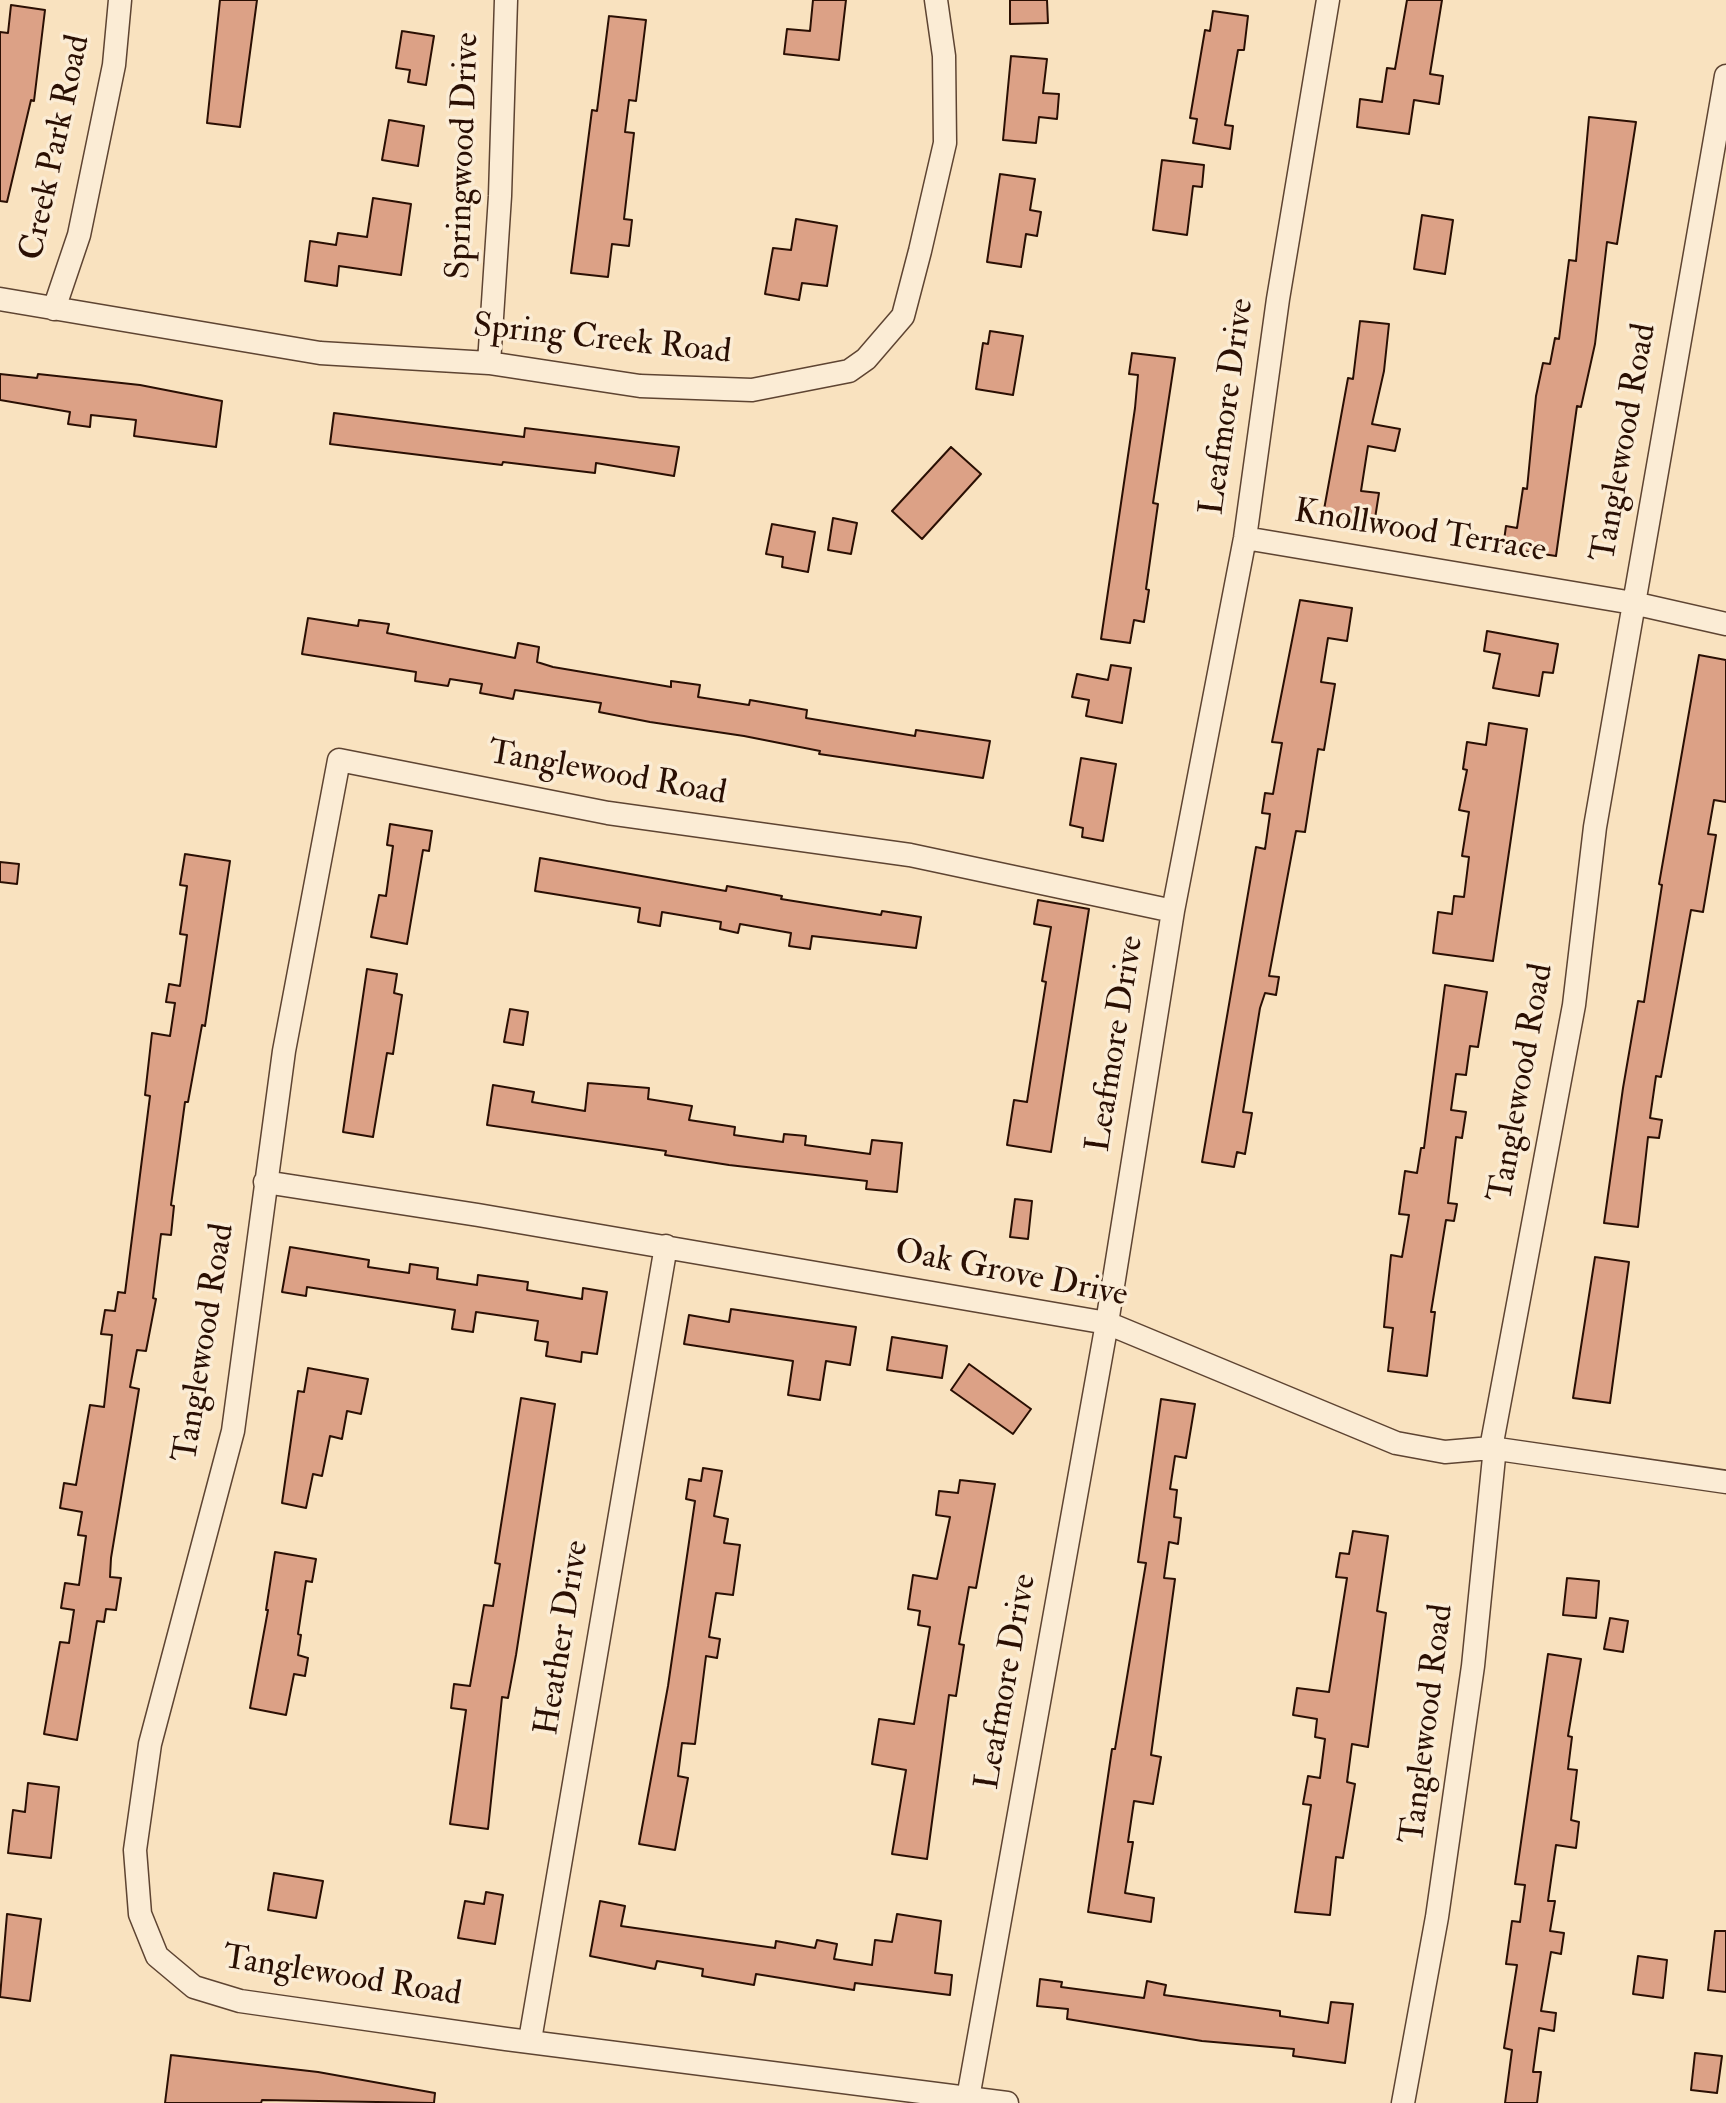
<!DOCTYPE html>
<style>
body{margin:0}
canvas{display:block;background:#f9e2bf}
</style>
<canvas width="1726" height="2103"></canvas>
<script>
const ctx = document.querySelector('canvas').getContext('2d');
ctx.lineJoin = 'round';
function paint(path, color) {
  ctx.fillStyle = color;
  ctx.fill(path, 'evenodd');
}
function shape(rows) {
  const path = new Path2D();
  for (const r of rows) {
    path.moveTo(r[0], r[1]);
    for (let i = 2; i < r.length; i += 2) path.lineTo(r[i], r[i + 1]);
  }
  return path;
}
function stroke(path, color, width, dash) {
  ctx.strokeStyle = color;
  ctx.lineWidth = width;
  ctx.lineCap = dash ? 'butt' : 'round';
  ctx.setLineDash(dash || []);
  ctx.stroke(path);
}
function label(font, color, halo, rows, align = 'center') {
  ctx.font = font + ' "IM FELL Double Pica",serif';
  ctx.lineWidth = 7;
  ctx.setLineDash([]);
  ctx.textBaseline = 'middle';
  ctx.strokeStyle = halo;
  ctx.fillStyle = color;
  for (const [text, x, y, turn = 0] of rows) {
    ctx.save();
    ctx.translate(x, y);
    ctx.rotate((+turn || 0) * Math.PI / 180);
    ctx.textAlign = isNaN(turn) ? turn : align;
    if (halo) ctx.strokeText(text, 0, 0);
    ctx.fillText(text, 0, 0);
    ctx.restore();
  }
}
const building = shape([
 [220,0,257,0,240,127,207,123,220,0],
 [813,0,846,0,839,60,784,54,787,29,810,31,813,0],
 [1010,0,1047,0,1048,23,1010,24,1010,0],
 [1407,0,1442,0,1430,74,1443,76,1439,104,1414,100,1409,134,1357,127,1360,99,1382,102,1387,68,1395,69,1407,0],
 [11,5,45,10,34,101,31,100,7,202,0,201,0,32,8,33,11,5],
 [1213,11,1248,16,1244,50,1238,50,1225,125,1233,126,1230,149,1193,143,1197,119,1190,118,1205,30,1210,31,1213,11],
 [609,16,646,20,636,101,629,100,625,132,634,133,624,219,632,220,629,246,612,244,608,277,571,273,592,110,597,111,609,16],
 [402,31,434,36,426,85,408,82,410,70,396,68,402,31],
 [1011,56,1047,59,1043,93,1059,94,1057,119,1039,117,1036,143,1003,140,1011,56],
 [1589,117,1636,122,1617,244,1607,242,1595,344,1581,407,1577,406,1556,556,1503,548,1506,526,1517,528,1523,488,1527,489,1536,396,1543,363,1550,364,1555,338,1559,339,1569,260,1576,261,1589,117],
 [389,120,424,126,418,166,382,160,389,120],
 [1162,160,1204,165,1202,187,1193,186,1187,235,1153,230,1162,160],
 [1000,174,1035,179,1030,210,1041,212,1037,236,1026,234,1021,267,987,262,1000,174],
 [373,198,411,204,401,275,339,266,337,286,305,281,310,241,336,245,338,233,367,237,373,198],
 [1422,215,1453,220,1445,274,1414,269,1422,215],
 [796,219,837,226,827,286,802,283,799,300,765,294,773,248,791,250,796,219],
 [1360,321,1389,324,1384,371,1372,424,1400,429,1395,451,1368,446,1361,491,1379,493,1373,531,1350,527,1352,519,1323,515,1348,378,1353,379,1360,321],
 [990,331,1023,336,1013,395,976,389,983,343,988,344,990,331],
 [1132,353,1175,358,1153,503,1158,504,1146,589,1149,590,1144,622,1134,620,1130,643,1101,639,1135,408,1138,375,1129,374,1132,353],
 [0,374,37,378,38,374,140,385,222,401,216,447,134,436,136,420,91,415,90,427,68,424,70,412,0,400,0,374],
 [334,413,524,437,525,428,679,447,674,476,596,463,595,473,503,462,502,465,330,444,334,413],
 [951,447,981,474,922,539,892,511,951,447],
 [833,518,857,523,851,554,828,550,833,518],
 [772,524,815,532,808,572,782,567,783,557,766,554,772,524],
 [1300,600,1352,608,1347,641,1328,638,1321,682,1335,684,1324,750,1318,749,1305,832,1296,831,1269,976,1279,977,1276,995,1265,993,1260,1008,1243,1112,1252,1113,1245,1154,1237,1152,1234,1167,1202,1162,1256,847,1265,849,1270,814,1262,813,1265,793,1273,794,1282,743,1272,742,1300,600],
 [308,618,358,626,359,620,389,624,387,633,515,658,518,643,539,647,537,662,553,667,671,687,671,681,700,685,698,697,749,705,750,700,807,710,806,718,915,736,916,730,990,741,983,778,819,754,820,751,744,736,650,722,599,712,601,703,515,690,513,699,480,693,482,684,450,679,448,686,415,681,416,672,302,654,308,618],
 [1487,631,1558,644,1553,673,1543,672,1539,696,1493,688,1500,654,1484,651,1487,631],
 [1699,655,1726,660,1726,802,1714,800,1708,834,1716,835,1703,912,1691,910,1661,1077,1656,1076,1650,1118,1662,1120,1659,1138,1648,1137,1638,1227,1604,1223,1623,1088,1638,1001,1644,1002,1662,885,1659,884,1699,655],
 [1111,665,1131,668,1122,723,1086,716,1089,700,1072,697,1077,674,1108,680,1111,665],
 [1489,723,1527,729,1493,961,1433,953,1438,912,1452,914,1454,896,1464,897,1469,857,1462,856,1469,812,1459,810,1467,770,1463,769,1467,742,1486,745,1489,723],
 [1081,758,1116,764,1103,841,1082,837,1083,828,1070,825,1081,758],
 [390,824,432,831,429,851,423,850,407,944,371,937,379,895,386,896,393,846,387,845,390,824],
 [185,854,230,861,205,1026,202,1025,188,1102,185,1102,171,1205,174,1206,171,1235,161,1234,153,1298,156,1299,146,1351,137,1350,130,1387,139,1389,111,1558,110,1577,121,1578,116,1610,106,1609,104,1622,97,1621,77,1740,44,1734,60,1642,69,1643,74,1610,61,1608,65,1583,79,1585,86,1536,78,1535,82,1512,60,1508,64,1483,76,1485,90,1405,104,1407,112,1335,101,1334,105,1310,115,1311,118,1292,125,1293,150,1096,145,1095,152,1033,170,1036,175,1003,166,1002,169,984,180,986,187,935,180,934,187,886,180,885,185,854],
 [540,858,726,891,727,886,782,896,781,899,881,915,882,911,921,917,916,948,812,936,810,949,789,946,791,933,740,924,738,933,720,929,721,922,662,912,660,926,638,922,640,908,535,891,540,858],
 [0,862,19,864,17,884,0,882,0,862],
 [1038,900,1089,909,1051,1152,1007,1145,1014,1100,1027,1102,1046,982,1042,981,1051,927,1034,924,1038,900],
 [367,969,397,974,394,993,402,995,393,1054,387,1053,373,1137,343,1132,367,969],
 [1445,985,1487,992,1478,1047,1470,1046,1466,1075,1456,1074,1451,1110,1466,1112,1462,1138,1456,1137,1448,1203,1457,1204,1454,1221,1446,1220,1431,1312,1435,1312,1427,1376,1388,1371,1393,1328,1384,1327,1391,1255,1402,1257,1409,1215,1399,1214,1405,1171,1417,1173,1421,1148,1424,1148,1445,985],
 [510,1009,528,1012,523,1045,504,1042,510,1009],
 [588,1083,649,1088,648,1099,692,1106,689,1120,735,1127,734,1135,783,1142,784,1134,806,1136,805,1145,870,1154,872,1140,902,1143,897,1192,866,1189,867,1181,729,1165,665,1155,666,1151,487,1125,493,1085,534,1092,532,1102,585,1111,588,1083],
 [1015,1199,1032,1201,1028,1239,1010,1237,1015,1199],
 [290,1247,369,1260,368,1267,409,1273,410,1264,438,1268,437,1279,477,1285,478,1275,528,1282,527,1290,582,1299,583,1288,607,1292,597,1354,582,1352,581,1362,546,1356,548,1342,535,1340,538,1321,476,1312,473,1332,452,1329,455,1310,307,1287,306,1296,282,1292,290,1247],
 [1595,1257,1629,1262,1610,1403,1573,1398,1595,1257],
 [731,1309,856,1327,850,1365,826,1361,820,1400,788,1395,793,1361,684,1344,689,1315,729,1322,731,1309],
 [892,1337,947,1346,942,1378,887,1370,892,1337],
 [969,1364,1031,1409,1013,1434,951,1390,969,1364],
 [308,1368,368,1379,361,1414,347,1411,342,1439,330,1436,322,1476,313,1474,306,1508,282,1503,298,1391,304,1392,308,1368],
 [521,1398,555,1404,516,1655,508,1698,502,1697,488,1829,450,1824,466,1710,451,1708,454,1684,470,1686,484,1605,493,1606,500,1564,495,1563,521,1398],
 [1161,1399,1195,1404,1186,1458,1175,1456,1170,1489,1177,1490,1174,1517,1181,1518,1178,1544,1169,1542,1164,1578,1175,1579,1151,1755,1161,1757,1153,1804,1134,1801,1128,1842,1133,1842,1125,1893,1154,1898,1151,1922,1088,1912,1112,1749,1115,1749,1146,1563,1138,1562,1161,1399],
 [703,1468,722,1471,714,1516,728,1519,724,1543,740,1545,733,1595,716,1593,709,1637,720,1639,717,1658,706,1656,695,1744,682,1743,678,1776,688,1778,675,1850,639,1844,668,1686,695,1501,686,1499,689,1479,701,1481,703,1468],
 [960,1480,995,1484,976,1588,969,1587,959,1644,964,1645,956,1696,949,1695,927,1859,892,1854,906,1770,872,1764,879,1719,914,1724,930,1627,918,1625,920,1611,908,1609,913,1575,937,1579,950,1517,936,1515,939,1491,958,1493,960,1480],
 [1353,1531,1388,1536,1377,1611,1386,1613,1368,1747,1352,1744,1347,1782,1355,1784,1343,1858,1336,1857,1330,1915,1295,1912,1311,1805,1303,1804,1308,1776,1320,1778,1325,1739,1315,1737,1317,1719,1293,1715,1297,1688,1329,1692,1347,1578,1336,1577,1340,1553,1349,1554,1353,1531],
 [275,1552,316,1559,312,1582,306,1581,298,1634,301,1635,298,1655,308,1658,305,1676,294,1674,286,1715,250,1708,268,1610,266,1610,275,1552],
 [1567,1578,1599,1581,1596,1618,1563,1615,1567,1578],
 [1610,1618,1628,1621,1623,1652,1604,1649,1610,1618],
 [1548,1654,1581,1659,1568,1736,1572,1737,1568,1769,1577,1770,1571,1820,1579,1822,1576,1848,1556,1845,1548,1901,1555,1901,1550,1931,1564,1933,1561,1954,1551,1952,1541,2011,1556,2013,1554,2031,1539,2028,1533,2072,1541,2072,1537,2103,1505,2103,1512,2050,1504,2048,1517,1965,1506,1964,1512,1921,1520,1922,1525,1885,1515,1884,1548,1654],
 [28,1783,59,1787,51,1858,8,1853,13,1810,25,1812,28,1783],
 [274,1873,323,1881,316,1918,268,1910,274,1873],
 [486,1892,503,1895,495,1944,458,1938,465,1901,484,1904,486,1892],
 [600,1901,625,1906,621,1926,775,1948,776,1941,815,1948,817,1940,837,1944,834,1959,872,1965,875,1940,892,1942,897,1914,941,1921,935,1973,952,1975,950,1995,855,1983,854,1990,756,1974,754,1985,702,1976,703,1969,657,1961,655,1969,590,1956,600,1901],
 [7,1914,41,1919,30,2001,0,1997,7,1914],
 [1715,1931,1726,1931,1726,1992,1708,1990,1715,1931],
 [1638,1956,1667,1960,1663,1998,1633,1994,1638,1956],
 [1040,1979,1062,1982,1061,1987,1144,1998,1147,1981,1166,1985,1164,1995,1280,2011,1280,2016,1328,2023,1331,2002,1353,2004,1345,2063,1293,2056,1294,2049,1202,2041,1067,2019,1068,2009,1037,2006,1040,1979],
 [1695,2053,1722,2056,1717,2093,1691,2090,1695,2053],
 [171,2055,318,2072,435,2093,434,2103,262,2100,261,2103,165,2103,171,2055]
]);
const street = shape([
 [0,299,320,353,489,363,640,386,752,390,849,371,866,359,903,316,920,251,945,143,944,56,936,0],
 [54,309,79,235,114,65,120,0],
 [489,363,500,196,506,0],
 [1245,538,1633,603,1726,624],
 [265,1182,478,1215,1107,1323,1396,1443,1445,1452,1491,1448,1726,1482],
 [530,2040,666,1246],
 [968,2098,1107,1323,1173,911,1245,538,1278,299,1328,0],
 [1007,2103,506,2039,240,2001,194,1987,157,1956,140,1914,135,1850,150,1744,233,1431,284,1051,339,760,608,813,910,855,1173,911],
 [1403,2103,1437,1917,1473,1666,1494,1457,1491,1448,1574,1005,1595,827,1726,76]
]);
const streetNames = [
 ["Creek Park Road",57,148,-78],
 ["Springwood Drive",465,156,-88],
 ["Spring Creek Road",602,341,6],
 ["Leafmore Drive",1229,407,-82],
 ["Tanglewood Road",1626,443,-80],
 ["Knollwood Terrace",1420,533,9],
 ["Tanglewood Road",607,775,10],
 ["Leafmore Drive",1117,1044,-81],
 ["Tanglewood Road",1523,1083,-80],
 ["Oak Grove Drive",1011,1275,11],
 ["Tanglewood Road",206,1343,-81],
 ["Heather Drive",564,1638,-81],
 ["Leafmore Drive",1008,1682,-80],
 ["Tanglewood Road",1429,1724,-83],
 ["Tanglewood Road",342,1978,9]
];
paint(building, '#dca186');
stroke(building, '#2a0f03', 2);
stroke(street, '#5e4432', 25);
stroke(street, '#fbecd5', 22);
label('34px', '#2a0f03', '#fbecd5', streetNames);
</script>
